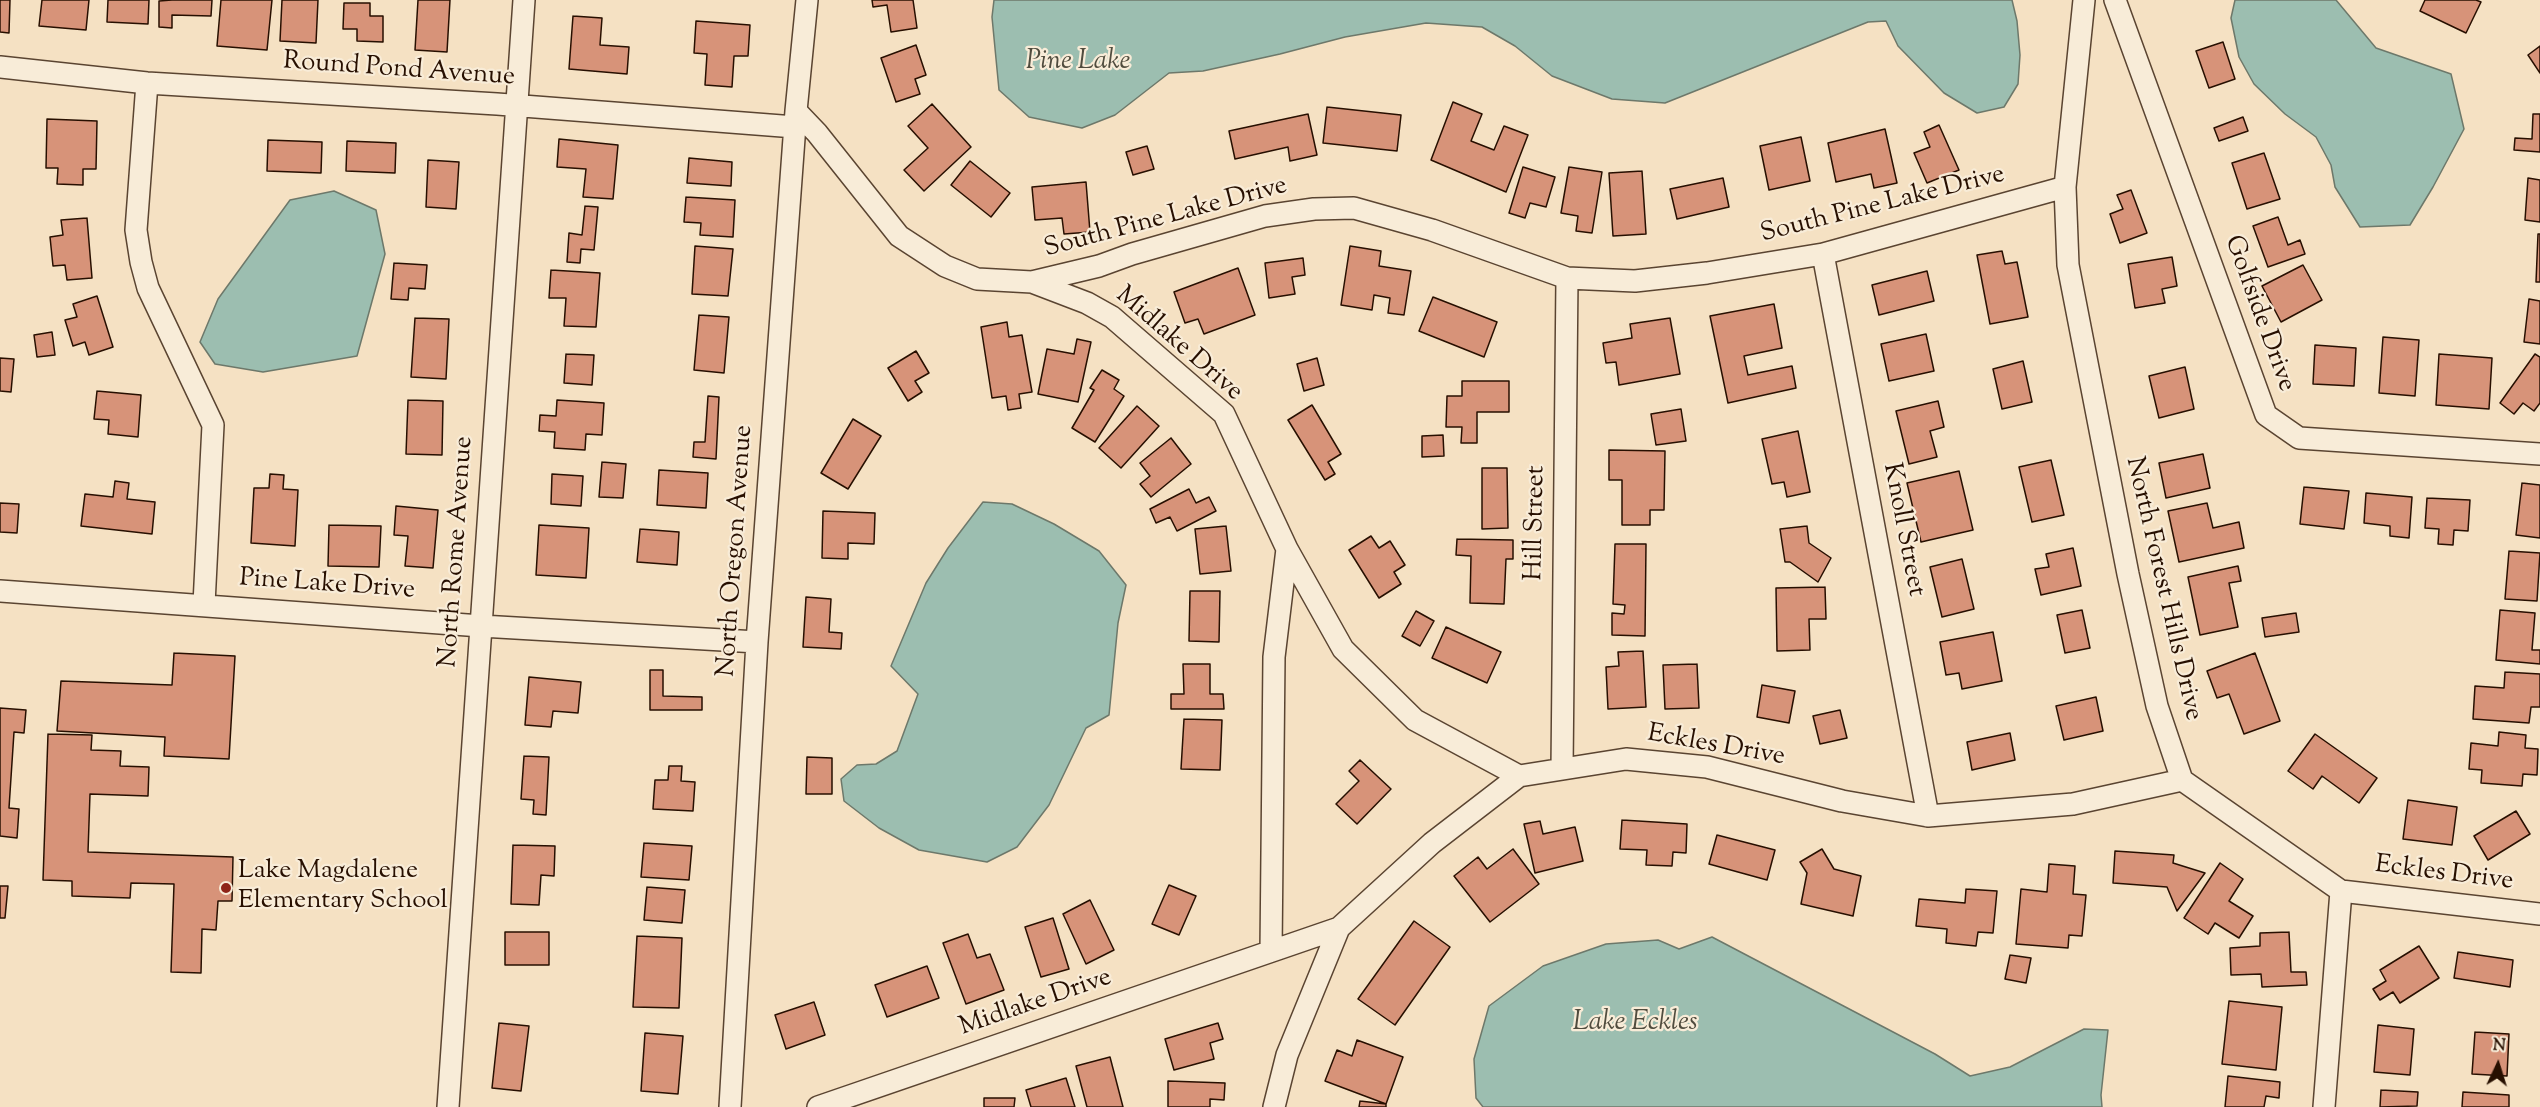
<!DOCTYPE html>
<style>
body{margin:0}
#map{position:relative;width:2540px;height:1107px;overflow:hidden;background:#f5e1c3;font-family:"Sorts Mill Goudy",serif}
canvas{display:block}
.north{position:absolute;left:2468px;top:1035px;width:60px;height:60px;-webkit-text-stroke:4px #f8ecd8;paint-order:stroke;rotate:4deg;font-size:16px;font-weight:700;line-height:24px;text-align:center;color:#270f00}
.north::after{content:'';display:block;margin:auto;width:21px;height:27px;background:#270f00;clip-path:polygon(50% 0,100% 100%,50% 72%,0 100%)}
</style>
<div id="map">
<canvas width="2540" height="1107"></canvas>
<div class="north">N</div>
</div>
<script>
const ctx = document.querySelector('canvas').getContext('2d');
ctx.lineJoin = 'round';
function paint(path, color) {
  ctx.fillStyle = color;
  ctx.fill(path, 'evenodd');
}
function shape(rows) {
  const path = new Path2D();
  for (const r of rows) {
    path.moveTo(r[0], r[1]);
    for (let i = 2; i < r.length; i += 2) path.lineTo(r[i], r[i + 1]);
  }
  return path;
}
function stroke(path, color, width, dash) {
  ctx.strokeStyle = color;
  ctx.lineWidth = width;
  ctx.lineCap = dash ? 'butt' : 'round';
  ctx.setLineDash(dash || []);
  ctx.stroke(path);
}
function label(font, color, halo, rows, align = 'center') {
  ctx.font = font + ' "Sorts Mill Goudy",serif';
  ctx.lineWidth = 4.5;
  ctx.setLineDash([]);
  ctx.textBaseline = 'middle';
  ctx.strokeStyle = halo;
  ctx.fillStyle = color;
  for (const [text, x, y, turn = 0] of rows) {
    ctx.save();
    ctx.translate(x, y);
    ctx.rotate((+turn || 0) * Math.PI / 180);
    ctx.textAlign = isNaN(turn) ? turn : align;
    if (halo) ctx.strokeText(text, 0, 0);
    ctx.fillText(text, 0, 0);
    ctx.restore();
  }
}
const water = shape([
 [994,0,2012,0,2017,21,2020,55,2018,84,2004,107,1977,113,1944,93,1898,46,1886,21,1868,22,1665,103,1612,99,1552,76,1515,46,1482,27,1426,23,1345,37,1280,54,1203,71,1169,73,1115,115,1082,128,1029,117,999,90,992,17,994,0],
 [2235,0,2336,0,2376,48,2451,74,2464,129,2433,187,2410,225,2360,227,2335,187,2331,165,2316,137,2285,114,2254,84,2239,57,2231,18,2235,0],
 [334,191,376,210,385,254,357,356,263,372,215,364,200,342,218,299,290,200,334,191],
 [983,502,1012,504,1054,524,1099,551,1126,585,1118,623,1109,715,1086,728,1049,805,1017,847,987,862,919,850,879,828,844,801,841,779,857,765,876,764,897,751,918,694,891,666,926,583,948,548,983,502],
 [1712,937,1935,1054,1970,1076,2010,1067,2084,1029,2108,1030,2101,1095,2102,1107,1483,1107,1476,1098,1474,1059,1489,1006,1543,966,1606,944,1658,940,1679,949,1712,937]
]);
const building = shape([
 [0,0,10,0,9,33,0,32,0,0],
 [42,0,89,0,86,30,39,26,42,0],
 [108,0,149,0,148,24,107,22,108,0],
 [172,0,212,0,211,16,172,15,172,28,159,27,159,1,172,0],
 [221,0,272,0,267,50,217,46,221,0],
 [282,0,318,0,316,43,280,41,282,0],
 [418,0,450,0,447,52,415,50,418,0],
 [872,0,913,0,917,28,891,32,887,5,873,7,872,0],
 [2425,0,2476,0,2481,2,2466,33,2420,11,2425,0],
 [344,3,370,3,370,16,383,16,383,42,357,41,357,29,343,29,344,3],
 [573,16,602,18,600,45,629,47,627,74,569,69,573,16],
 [696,21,750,25,748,56,734,56,732,87,705,85,707,54,694,53,696,21],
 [2223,42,2235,79,2209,88,2196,51,2223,42],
 [916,45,926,75,915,79,920,94,896,102,881,58,916,45],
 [2540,46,2540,73,2528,55,2540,46],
 [1453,102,1482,114,1471,141,1494,150,1504,126,1528,135,1506,192,1431,160,1453,102],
 [932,104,971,147,924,191,904,170,928,148,908,126,932,104],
 [1327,107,1401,115,1397,151,1323,143,1327,107],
 [1308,114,1317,155,1290,161,1288,147,1235,159,1229,131,1308,114],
 [2533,114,2540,114,2540,152,2514,150,2515,138,2532,139,2533,114],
 [2243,117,2248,131,2219,141,2214,128,2243,117],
 [47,119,97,121,96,169,83,169,83,185,57,184,58,168,46,168,47,119],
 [1939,125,1959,170,1927,183,1914,153,1930,147,1924,132,1939,125],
 [1885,129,1897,183,1874,188,1871,174,1836,182,1828,143,1885,129],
 [1801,137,1810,181,1769,190,1760,146,1801,137],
 [559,139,618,145,613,199,583,197,586,169,557,167,559,139],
 [268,140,322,142,321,173,267,171,268,140],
 [347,141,396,143,395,173,346,171,347,141],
 [1147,146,1154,169,1133,175,1126,152,1147,146],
 [2264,153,2280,199,2247,209,2232,163,2264,153],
 [689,158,732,162,731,186,687,183,689,158],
 [428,160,459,162,456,209,426,207,428,160],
 [970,161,1010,193,991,217,951,185,970,161],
 [1523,167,1555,177,1546,207,1530,203,1525,218,1509,213,1523,167],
 [1569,167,1602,172,1592,233,1576,231,1578,216,1561,213,1569,167],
 [1642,171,1646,234,1613,236,1609,173,1642,171],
 [1723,178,1729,207,1677,219,1670,189,1723,178],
 [2528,178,2540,180,2540,222,2525,220,2528,178],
 [1086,182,1090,232,1064,234,1062,218,1035,220,1032,187,1086,182],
 [2131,190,2147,233,2120,243,2110,214,2123,209,2117,195,2131,190],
 [686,197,735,200,733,237,700,235,701,223,684,222,686,197],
 [585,206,598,207,594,250,581,249,580,263,567,262,569,233,582,235,585,206],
 [2278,217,2288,245,2300,240,2305,254,2268,267,2253,226,2278,217],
 [87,218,92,278,67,280,65,265,53,266,50,237,63,235,61,220,87,218],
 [2538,234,2540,234,2540,282,2536,282,2538,234],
 [695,246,733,249,728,296,692,294,695,246],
 [1350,246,1381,251,1379,266,1411,271,1404,315,1388,313,1390,298,1374,295,1372,310,1341,305,1350,246],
 [2002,251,2005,264,2017,262,2028,317,1990,324,1977,255,2002,251],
 [2172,257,2177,286,2162,289,2165,303,2135,308,2128,264,2172,257],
 [1303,258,1305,275,1292,277,1295,294,1269,298,1265,263,1303,258],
 [394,263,427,265,425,289,409,288,408,300,391,299,394,263],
 [2303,265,2322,300,2281,322,2262,286,2303,265],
 [1238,268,1255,315,1204,334,1198,319,1185,323,1174,292,1238,268],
 [551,270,600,273,596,327,564,326,566,298,549,298,551,270],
 [1927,271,1934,301,1879,315,1872,285,1927,271],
 [97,296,113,347,89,355,85,342,73,346,65,320,77,317,73,304,97,296],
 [1433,297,1497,322,1484,357,1419,331,1433,297],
 [2529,299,2540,301,2540,344,2524,342,2529,299],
 [1774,304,1782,348,1744,356,1748,375,1792,366,1796,388,1728,403,1710,316,1774,304],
 [699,315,729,317,724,373,694,370,699,315],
 [415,318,449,319,446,379,411,377,415,318],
 [1670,318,1680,374,1619,385,1616,362,1606,363,1603,343,1632,338,1630,324,1670,318],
 [1007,322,1009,337,1022,335,1032,392,1019,394,1021,408,1008,410,1006,396,992,398,981,327,1007,322],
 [52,332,55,355,37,357,34,335,52,332],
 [1926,334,1934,371,1889,381,1881,344,1926,334],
 [2383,337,2419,340,2415,396,2379,393,2383,337],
 [1077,339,1091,342,1078,402,1038,394,1047,349,1074,354,1077,339],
 [2315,345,2356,348,2354,386,2313,384,2315,345],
 [916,351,929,373,915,381,922,392,908,401,888,368,916,351],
 [566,354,594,355,592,385,564,383,566,354],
 [2439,354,2492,358,2489,409,2436,405,2439,354],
 [2535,354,2540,357,2540,403,2534,411,2523,403,2514,414,2500,403,2535,354],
 [0,358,14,359,11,392,0,391,0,358],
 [1317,358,1324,385,1304,391,1297,364,1317,358],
 [2023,361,2032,402,2002,409,1993,369,2023,361],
 [2185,367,2194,409,2159,418,2149,376,2185,367],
 [1102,370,1119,380,1114,389,1124,396,1095,442,1072,428,1094,390,1090,388,1102,370],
 [1462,381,1509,381,1509,412,1477,412,1477,443,1461,443,1462,427,1446,427,1447,396,1462,396,1462,381],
 [97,391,141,395,138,437,108,434,109,420,94,419,97,391],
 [708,396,719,397,716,459,693,457,694,442,705,442,708,396],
 [408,400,443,401,442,455,406,454,408,400],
 [557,400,604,403,602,435,586,434,585,450,554,448,555,432,539,431,540,415,556,416,557,400],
 [1938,401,1944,427,1930,431,1937,457,1909,464,1896,411,1938,401],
 [1312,405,1341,454,1328,462,1335,474,1325,480,1288,420,1312,405],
 [1137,406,1159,426,1121,468,1099,448,1137,406],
 [1681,409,1686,441,1656,445,1651,414,1681,409],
 [853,419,881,436,848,489,821,473,853,419],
 [1798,431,1810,492,1787,497,1784,482,1772,484,1762,439,1798,431],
 [1443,435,1444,456,1422,457,1422,436,1443,435],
 [1171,438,1191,464,1151,497,1140,484,1150,476,1140,463,1171,438],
 [1609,450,1665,451,1664,510,1650,510,1650,525,1622,525,1622,480,1609,480,1609,450],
 [2203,454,2210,488,2166,498,2159,463,2203,454],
 [2051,460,2064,515,2032,522,2019,467,2051,460],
 [602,462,626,464,623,498,599,497,602,462],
 [1482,468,1507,468,1508,528,1482,529,1482,468],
 [659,470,708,473,706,508,657,505,659,470],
 [1959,471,1973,530,1921,542,1907,483,1959,471],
 [270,474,284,475,283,489,298,490,295,546,251,543,254,488,269,488,270,474],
 [552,474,583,476,581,506,551,504,552,474],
 [115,481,129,483,127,499,155,502,152,534,81,526,85,494,113,497,115,481],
 [2522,483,2540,485,2540,538,2516,535,2522,483],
 [2304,487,2349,491,2344,529,2300,524,2304,487],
 [1189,489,1196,503,1209,497,1216,511,1177,531,1170,517,1156,523,1150,509,1189,489],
 [2366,493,2412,497,2409,538,2390,536,2390,526,2364,523,2366,493],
 [2427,498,2470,500,2468,531,2454,530,2453,545,2438,544,2439,529,2425,528,2427,498],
 [0,503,19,504,17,533,0,532,0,503],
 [2207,503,2213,528,2239,522,2244,548,2179,562,2168,511,2207,503],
 [396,506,438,510,433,568,405,566,408,536,394,535,396,506],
 [823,511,875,513,874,544,848,543,848,559,822,558,823,511],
 [329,525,381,526,379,567,328,566,329,525],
 [539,525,589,528,586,578,536,575,539,525],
 [1226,526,1231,571,1200,574,1195,529,1226,526],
 [1807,526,1809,543,1831,558,1818,582,1790,562,1785,562,1780,529,1807,526],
 [640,529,679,532,677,565,637,562,640,529],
 [1371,536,1379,548,1390,541,1405,565,1394,572,1401,584,1379,598,1349,550,1371,536],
 [1457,539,1513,540,1513,559,1506,559,1504,604,1470,603,1471,556,1456,555,1457,539],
 [1615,544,1646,544,1645,636,1612,635,1612,613,1624,614,1625,605,1613,604,1615,544],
 [2073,548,2081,586,2041,595,2035,569,2049,567,2046,554,2073,548],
 [2509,551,2540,553,2537,601,2505,599,2509,551],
 [1962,559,1974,609,1942,617,1930,567,1962,559],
 [2238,566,2241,581,2229,583,2238,627,2200,635,2188,577,2238,566],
 [1825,587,1826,619,1809,619,1810,650,1777,651,1776,588,1825,587],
 [1190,591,1220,591,1219,642,1189,641,1190,591],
 [806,597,831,599,829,632,842,633,841,649,803,647,806,597],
 [2082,610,2090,648,2065,653,2057,615,2082,610],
 [2500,610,2535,613,2532,650,2540,650,2540,664,2496,660,2500,610],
 [1416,611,1434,621,1420,646,1402,636,1416,611],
 [2296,613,2299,632,2265,637,2262,618,2296,613],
 [1446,627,1501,652,1487,683,1432,658,1446,627],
 [1993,632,2002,681,1962,689,1959,673,1946,675,1940,642,1993,632],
 [1643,651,1646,707,1608,709,1606,667,1619,666,1618,652,1643,651],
 [174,653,235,656,229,759,164,756,165,737,57,731,61,681,172,685,174,653],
 [2255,653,2280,721,2244,734,2229,694,2217,698,2207,671,2255,653],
 [1183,664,1210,664,1210,694,1223,694,1224,709,1171,709,1171,694,1184,694,1183,664],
 [1697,664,1699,708,1665,709,1663,665,1697,664],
 [650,670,663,670,663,696,702,697,702,710,650,710,650,670],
 [2505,672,2540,674,2540,707,2531,707,2529,723,2473,719,2475,686,2504,688,2505,672],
 [529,677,581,682,578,713,553,711,551,727,525,725,529,677],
 [1762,685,1795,691,1789,723,1757,717,1762,685],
 [2096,697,2103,731,2064,740,2056,706,2096,697],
 [0,708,26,710,24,733,14,732,9,808,19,809,17,838,0,836,0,708],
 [1840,710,1847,738,1820,744,1813,716,1840,710],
 [1184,719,1222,720,1220,770,1181,769,1184,719],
 [2499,732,2526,735,2525,748,2538,749,2537,775,2523,774,2522,786,2481,783,2482,770,2469,769,2471,743,2498,746,2499,732],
 [2010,733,2015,760,1972,770,1967,742,2010,733],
 [48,734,92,735,91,750,121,751,120,766,149,767,148,796,90,794,88,852,233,857,232,901,218,901,216,930,202,929,201,973,171,972,174,884,131,883,130,898,72,896,72,881,43,880,48,734],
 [2315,734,2377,778,2359,803,2322,776,2313,789,2288,771,2315,734],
 [524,756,549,757,546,815,533,814,534,800,521,799,524,756],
 [807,757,832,758,832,794,806,794,807,757],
 [1360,760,1391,789,1357,824,1336,804,1359,781,1349,771,1360,760],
 [669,766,682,766,681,781,695,782,693,811,653,809,655,780,668,780,669,766],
 [2408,800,2457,807,2452,845,2403,839,2408,800],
 [2516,811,2530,834,2488,860,2474,836,2516,811],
 [1622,820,1687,824,1686,853,1673,852,1672,866,1646,865,1647,850,1620,849,1622,820],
 [1540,821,1543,834,1575,827,1583,861,1535,873,1524,824,1540,821],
 [1717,835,1775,850,1767,880,1709,864,1717,835],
 [644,843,692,846,689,880,641,877,644,843],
 [513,845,555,846,554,876,541,875,539,905,511,904,513,845],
 [1513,849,1539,884,1490,922,1454,876,1478,857,1487,869,1513,849],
 [1822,849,1834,869,1861,876,1853,916,1801,904,1807,873,1800,862,1822,849],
 [2115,851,2174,855,2173,863,2205,873,2177,911,2167,887,2113,883,2115,851],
 [2220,863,2243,879,2229,901,2253,916,2239,938,2215,923,2208,934,2184,918,2220,863],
 [2049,864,2075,866,2073,894,2086,895,2082,936,2069,935,2068,948,2016,944,2021,889,2047,892,2049,864],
 [1169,885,1196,896,1179,935,1152,924,1169,885],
 [0,886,8,886,5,918,0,918,0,886],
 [647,887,685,890,682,923,644,920,647,887],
 [1966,889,1997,891,1993,933,1978,932,1976,946,1946,943,1947,929,1916,926,1919,899,1965,903,1966,889],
 [1090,900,1114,950,1086,964,1063,914,1090,900],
 [1053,918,1069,969,1041,977,1025,927,1053,918],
 [1414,921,1450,947,1395,1025,1358,999,1414,921],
 [505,932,549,932,549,965,505,965,505,932],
 [2289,932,2291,972,2306,972,2307,985,2262,987,2261,974,2231,975,2230,948,2260,946,2260,933,2289,932],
 [968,934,977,958,990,954,1004,990,966,1004,943,943,968,934],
 [637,936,682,938,679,1008,633,1007,637,936],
 [2419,946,2439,978,2400,1003,2393,992,2380,1000,2373,989,2386,981,2380,970,2419,946],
 [2458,952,2513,960,2510,987,2454,978,2458,952],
 [2010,955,2031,958,2026,983,2005,979,2010,955],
 [927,966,939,998,887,1017,875,985,927,966],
 [2229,1001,2282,1007,2276,1070,2222,1064,2229,1001],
 [814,1002,825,1035,786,1049,775,1015,814,1002],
 [499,1023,529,1026,521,1091,492,1088,499,1023],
 [1218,1023,1223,1039,1210,1043,1214,1059,1174,1070,1165,1039,1218,1023],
 [2378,1025,2414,1029,2410,1075,2374,1072,2378,1025],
 [2475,1032,2509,1034,2507,1076,2472,1074,2475,1032],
 [645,1033,683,1036,678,1094,641,1091,645,1033],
 [1357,1040,1403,1057,1386,1104,1325,1081,1337,1050,1352,1056,1357,1040],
 [1110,1057,1123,1107,1087,1107,1076,1066,1110,1057],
 [2228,1076,2280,1082,2279,1098,2266,1096,2264,1107,2225,1107,2228,1076],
 [1066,1078,1075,1107,1031,1107,1026,1090,1066,1078],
 [1168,1081,1225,1083,1224,1100,1210,1099,1210,1107,1168,1107,1168,1081],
 [2381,1090,2418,1092,2417,1106,2380,1107,2381,1090],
 [2463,1092,2509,1095,2509,1107,2462,1107,2463,1092],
 [984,1098,1015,1098,1014,1107,984,1107,984,1098],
 [1360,1101,1386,1104,1386,1107,1359,1107,1360,1101]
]);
const minor = shape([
 [2084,0,2065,187,2068,265,2128,574,2157,706,2182,780,2341,891,2324,1107],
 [2115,0,2266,415,2299,438,2540,454],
 [0,67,147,83,497,104,795,127],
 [147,83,136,230,141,262,148,288,213,425,204,604],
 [796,111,817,133,899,236,945,266,977,279,1032,282,1099,266,1132,254,1265,216,1314,209,1354,208,1432,230,1567,278,1635,281,1707,273,1823,254,2065,187],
 [1823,254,1928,816],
 [1032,282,1087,303,1112,317,1224,414,1287,549,1343,649,1415,720,1519,776],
 [0,591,481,626,757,642],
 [1562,769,1567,278],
 [2341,891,2540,914],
 [1271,951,1274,657,1287,549],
 [448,1107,524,0],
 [730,1107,757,642,796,111,807,0],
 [818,1107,1339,928],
 [1274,1107,1287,1055,1339,928,1432,843,1519,776,1626,759,1707,767,1842,801,1928,816,2073,804,2182,780]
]);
const markers = [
 [226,888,6,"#8f2418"]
];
const streetNames = [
 ["Round Pond Avenue",399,71,4],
 ["South Pine Lake Drive",1883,206,-14],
 ["South Pine Lake Drive",1166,219,-15],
 ["Golfside Drive",2258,314,70],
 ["Midlake Drive",1178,345,41],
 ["Hill Street",1537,523,-89],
 ["Knoll Street",1902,530,79],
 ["North Oregon Avenue",737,551,-86],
 ["North Rome Avenue",458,552,-86],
 ["Pine Lake Drive",327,586,4],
 ["North Forest Hills Drive",2162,589,77],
 ["Eckles Drive",1716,747,10],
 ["Eckles Drive",2444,875,7],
 ["Midlake Drive",1036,1004,-19]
];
const poiNames = [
 ["Lake Magdalene",238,873],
 ["Elementary School",238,903]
];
const waterNames = [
 ["Pine Lake",1078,63],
 ["Lake Eckles",1635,1024]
];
paint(water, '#9cbeb0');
stroke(water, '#6d786a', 1.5);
paint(building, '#d79379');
stroke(building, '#270f00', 1.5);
stroke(minor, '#5a4431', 24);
stroke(minor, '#f8ecd8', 21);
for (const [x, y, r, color] of markers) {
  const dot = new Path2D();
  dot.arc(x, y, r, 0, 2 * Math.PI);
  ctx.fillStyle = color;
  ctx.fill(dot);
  stroke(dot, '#f8ecd8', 2);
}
label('26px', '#270f00', '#f8ecd8', streetNames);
label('26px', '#270f00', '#f8ecd8', poiNames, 'left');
label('italic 27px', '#504c3e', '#f8ecd8', waterNames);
</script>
